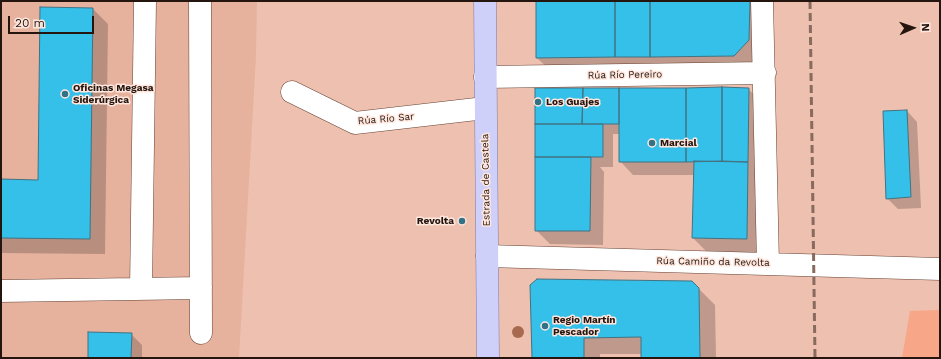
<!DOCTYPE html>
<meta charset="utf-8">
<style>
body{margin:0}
#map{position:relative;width:941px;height:359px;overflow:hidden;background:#eec0af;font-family:"Work Sans",sans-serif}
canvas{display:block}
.frame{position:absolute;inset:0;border:2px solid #24150e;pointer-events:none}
.north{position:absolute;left:893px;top:8px;width:40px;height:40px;-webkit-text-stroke:3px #ffe7de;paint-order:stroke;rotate:88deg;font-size:11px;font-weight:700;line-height:16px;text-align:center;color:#24150e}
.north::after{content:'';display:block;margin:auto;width:14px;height:18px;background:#24150e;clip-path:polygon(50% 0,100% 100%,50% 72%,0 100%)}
.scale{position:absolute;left:8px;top:16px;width:86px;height:18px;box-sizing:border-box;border:2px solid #24150e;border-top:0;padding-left:5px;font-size:12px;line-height:14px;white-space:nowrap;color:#24150e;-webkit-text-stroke:3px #ffe7de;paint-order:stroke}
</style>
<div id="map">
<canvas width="941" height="359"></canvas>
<div class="frame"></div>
<div class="north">N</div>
<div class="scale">20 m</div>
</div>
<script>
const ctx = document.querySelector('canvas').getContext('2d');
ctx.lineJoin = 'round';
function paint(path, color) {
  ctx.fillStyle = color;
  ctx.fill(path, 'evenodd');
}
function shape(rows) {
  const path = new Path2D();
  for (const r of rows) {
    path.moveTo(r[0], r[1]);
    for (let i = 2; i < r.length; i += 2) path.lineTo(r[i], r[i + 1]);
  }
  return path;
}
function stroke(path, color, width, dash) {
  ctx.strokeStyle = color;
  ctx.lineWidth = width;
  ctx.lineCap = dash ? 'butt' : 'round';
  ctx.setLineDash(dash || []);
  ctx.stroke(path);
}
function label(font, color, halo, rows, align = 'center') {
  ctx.font = font + ' "Work Sans",sans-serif';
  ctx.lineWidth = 3;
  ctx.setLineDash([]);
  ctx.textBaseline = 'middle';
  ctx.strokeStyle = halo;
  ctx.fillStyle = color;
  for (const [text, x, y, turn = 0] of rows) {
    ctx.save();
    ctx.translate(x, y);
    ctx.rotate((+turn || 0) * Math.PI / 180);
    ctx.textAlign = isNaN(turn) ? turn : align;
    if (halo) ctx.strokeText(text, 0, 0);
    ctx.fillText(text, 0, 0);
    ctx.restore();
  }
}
const built = shape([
 [1,1,257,1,256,56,239,358,1,358]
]);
const green = shape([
 [940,310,940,358,902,358,910,311]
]);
const shadow = shape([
 [537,1,762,1,763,54,748,69,551,71,537,58],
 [93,9,108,24,105,254,1,253,1,180,39,181],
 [536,89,748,89,759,99,760,252,707,252,693,238,695,175,633,175,620,161,620,134,613,134,613,167,600,167,604,172,603,245,550,244,536,230],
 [907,111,917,122,921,208,898,209,887,198],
 [699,289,715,305,716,358,642,358,642,354,600,354,600,358,533,358],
 [131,334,142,345,142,358,89,358]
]);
const building = shape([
 [536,1,615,1,615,57,536,58,536,1],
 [615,1,650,1,650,57,615,57,615,1],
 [650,1,750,1,749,40,734,56,650,57,650,1],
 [40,7,93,8,90,239,1,238,1,179,38,180,40,7],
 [722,87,749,88,748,162,722,161,722,87],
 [722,87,722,161,686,162,686,88,722,87],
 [535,88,583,88,582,124,535,124,535,88],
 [583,88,619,88,619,124,582,124,583,88],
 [619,88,686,88,686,162,619,162,619,88],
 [907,110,911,197,886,199,883,111,907,110],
 [535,124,603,124,603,157,535,157,535,124],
 [535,157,591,157,590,231,535,231,535,157],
 [694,161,748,162,747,239,692,238,694,161],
 [537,279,692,281,699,288,700,358,641,358,641,337,584,338,584,358,532,358,530,285,537,279],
 [88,332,132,333,131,358,88,358,88,332]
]);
const minor = shape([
 [200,1,201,333],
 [762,1,768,264],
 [485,77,765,73],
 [292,92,355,123,485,108],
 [487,256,940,269],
 [141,289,145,1],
 [1,291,201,288]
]);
const major = shape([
 [485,1,488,358]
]);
const rail = shape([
 [810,1,815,358]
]);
const trees = [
 [518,332]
];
const markers = [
 [65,94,4,"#327286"],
 [538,102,4,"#327286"],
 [652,143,4,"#327286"],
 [462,221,4,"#327286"],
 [545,326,4,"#327286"]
];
const streetNames = [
 ["Rúa Río Pereiro",625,75,-1],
 ["Rúa Río Sar",386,119,-5],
 ["Estrada de Castela",486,180,-91],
 ["Rúa Camiño da Revolta",713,262,1]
];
const poiNames = [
 ["Oficinas Megasa",73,88],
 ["Siderúrgica",73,100],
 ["Los Guajes",546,102],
 ["Marcial",660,143],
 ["Revolta",454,221,"right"],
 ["Regio Martín",553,320],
 ["Pescador",553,332]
];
paint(built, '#e6b29e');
paint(green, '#f7a687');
paint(shadow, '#0003');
paint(building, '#34c0e8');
stroke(building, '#427282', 1);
stroke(minor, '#674133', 23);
stroke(major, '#7d7aa5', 23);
stroke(minor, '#fff', 22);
stroke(major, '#ced0fa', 22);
stroke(rail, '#896a5e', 3, [8, 4]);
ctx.fillStyle = '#a76a4f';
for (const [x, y] of trees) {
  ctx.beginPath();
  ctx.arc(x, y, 6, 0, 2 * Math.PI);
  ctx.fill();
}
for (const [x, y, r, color] of markers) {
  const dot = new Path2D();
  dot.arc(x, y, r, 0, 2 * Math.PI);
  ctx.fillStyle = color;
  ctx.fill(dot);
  stroke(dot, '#ffe7de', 1.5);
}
label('10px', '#24150e', '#ffe7de', streetNames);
label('bold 10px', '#24150e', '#ffe7de', poiNames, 'left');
</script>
